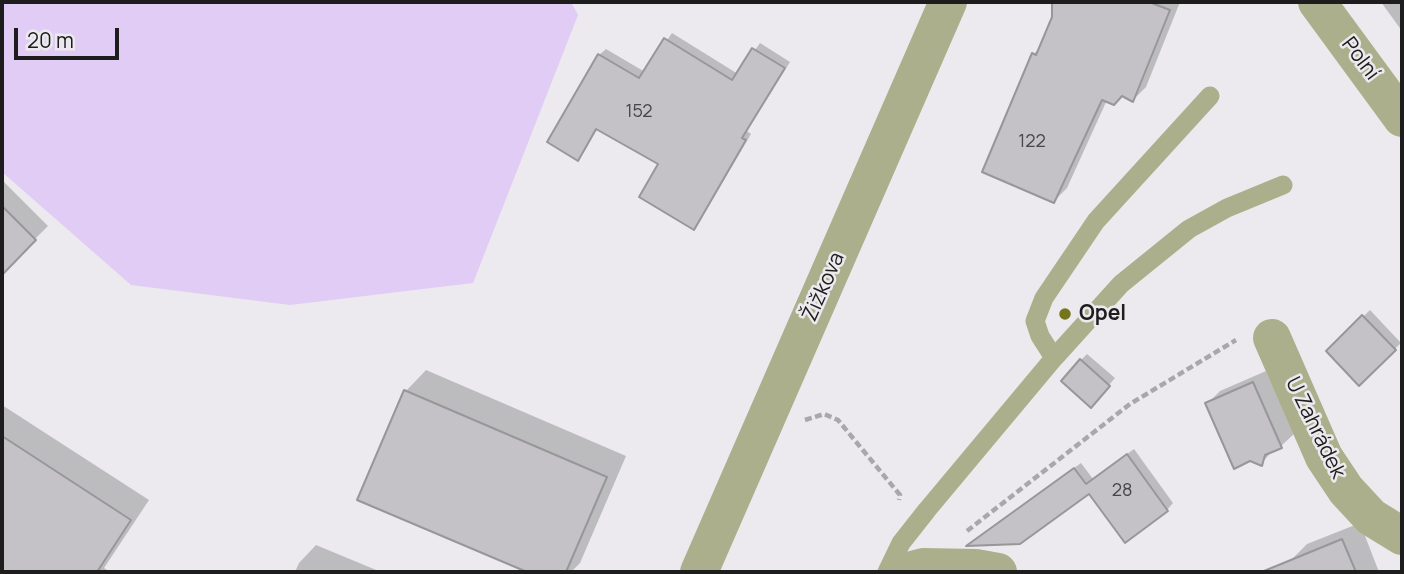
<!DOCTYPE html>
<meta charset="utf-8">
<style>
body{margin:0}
#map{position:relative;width:1404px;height:574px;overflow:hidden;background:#eceaee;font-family:Manrope,sans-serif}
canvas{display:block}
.frame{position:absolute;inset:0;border:4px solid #1e1d1e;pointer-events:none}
.scale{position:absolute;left:14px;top:28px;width:105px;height:32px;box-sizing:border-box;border:4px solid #1e1d1e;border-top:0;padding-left:9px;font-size:21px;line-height:24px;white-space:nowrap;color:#1e1d1e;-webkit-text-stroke:5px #eceaee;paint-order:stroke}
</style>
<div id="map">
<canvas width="1404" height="574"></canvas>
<div class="frame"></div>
<div class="scale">20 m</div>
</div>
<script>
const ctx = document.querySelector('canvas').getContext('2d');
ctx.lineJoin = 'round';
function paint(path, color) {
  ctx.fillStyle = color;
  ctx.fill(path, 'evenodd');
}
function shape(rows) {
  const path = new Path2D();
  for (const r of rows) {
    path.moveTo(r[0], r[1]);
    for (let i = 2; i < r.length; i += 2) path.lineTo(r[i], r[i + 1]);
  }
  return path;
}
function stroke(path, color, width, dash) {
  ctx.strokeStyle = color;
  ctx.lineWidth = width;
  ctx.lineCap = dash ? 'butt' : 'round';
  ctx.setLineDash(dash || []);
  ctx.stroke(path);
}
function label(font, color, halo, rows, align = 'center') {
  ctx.font = font + ' Manrope,sans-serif';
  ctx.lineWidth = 5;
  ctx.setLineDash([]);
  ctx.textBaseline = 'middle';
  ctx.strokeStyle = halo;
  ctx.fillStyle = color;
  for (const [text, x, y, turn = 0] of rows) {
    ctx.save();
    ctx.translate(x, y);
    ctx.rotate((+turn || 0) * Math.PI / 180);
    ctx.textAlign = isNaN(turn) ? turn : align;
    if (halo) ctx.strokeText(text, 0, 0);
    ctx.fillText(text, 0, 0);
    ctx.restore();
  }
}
const green = shape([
 [6,2,571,2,578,15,473,283,290,305,131,285,2,172,2,7]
]);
const shadow = shape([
 [1054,2,1180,2,1146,87,1133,100,1122,94,1107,100,1067,188,1054,201,1034,54,1041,47,1054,17],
 [1381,2,1402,2,1402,31],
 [672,33,738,74,760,43,790,62,747,131,751,134,700,221,693,227,660,164,598,128,584,152,578,158,599,55,606,49,645,72],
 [2,180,48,226,14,260,2,248],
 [1370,310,1401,343,1359,383,1328,351],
 [1087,354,1115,378,1097,399,1081,360],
 [426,370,626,456,580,563,571,572,532,572,360,499,406,391],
 [1266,371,1294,434,1281,446,1274,449,1261,464,1250,460,1207,404,1220,391],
 [2,405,149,500,104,568,110,572,7,572,2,569],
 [1134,449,1173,503,1167,510,1090,491,970,544,1081,463,1093,479],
 [1360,523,1379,572,1294,572,1289,562,1307,544],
 [316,545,381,572,295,572,299,563]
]);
const building = shape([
 [1052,2,1149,2,1170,10,1133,102,1122,96,1114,105,1102,100,1054,203,982,172,1032,53,1036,55,1052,17,1052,2],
 [664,38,732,80,752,48,785,68,742,138,746,140,694,230,639,197,658,164,596,129,578,161,547,142,598,54,639,78,664,38],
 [2,206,36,240,2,275,2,206],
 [1362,315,1396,350,1359,386,1326,351,1362,315],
 [1080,359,1110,386,1091,408,1061,381,1080,359],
 [1253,382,1282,448,1265,455,1262,466,1250,461,1234,469,1205,403,1253,382],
 [404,390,607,477,566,572,527,572,357,500,404,390],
 [2,436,131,520,97,572,2,572,2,436],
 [1127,454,1168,511,1125,543,1089,494,1020,544,966,546,1074,468,1086,484,1127,454],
 [1342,539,1356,572,1264,572,1264,571,1342,539]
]);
const path = shape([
 [805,420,824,414,838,420,900,495,899,500],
 [967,531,1130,404,1236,340]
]);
const service = shape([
 [1054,358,1040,336,1035,321,1044,298,1096,221,1210,96],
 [887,572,901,543,927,510,1054,358,1121,284,1189,229,1227,208,1283,185]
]);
const minor = shape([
 [1317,2,1402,118],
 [1272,338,1324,457,1346,490,1371,517,1402,536],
 [904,572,923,567,976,568,998,572]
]);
const tertiary = shape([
 [699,572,948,2]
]);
const markers = [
 [1065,314,7,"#74761c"]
];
const numberNames = [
 ["152",639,112],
 ["122",1032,142],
 ["28",1122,491]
];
const streetNames = [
 ["Polní",1360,59,53],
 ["Žižkova",824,287,-66],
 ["U Zahrádek",1315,428,64]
];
const poiNames = [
 ["Opel",1079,314]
];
paint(green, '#e0ccf5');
paint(shadow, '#0003');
paint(building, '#c4c2c6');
stroke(building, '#979699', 2);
stroke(path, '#a9a7aa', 4.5, [7, 3.5]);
stroke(service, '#acaf8b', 19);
stroke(minor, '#acaf8b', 38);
stroke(tertiary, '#acaf8b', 38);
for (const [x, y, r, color] of markers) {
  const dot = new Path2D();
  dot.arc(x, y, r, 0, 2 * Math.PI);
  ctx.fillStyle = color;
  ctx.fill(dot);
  stroke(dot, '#eceaee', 2.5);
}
label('18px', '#484648', null, numberNames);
label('21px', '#1e1d1e', '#eceaee', streetNames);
label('bold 21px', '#1e1d1e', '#eceaee', poiNames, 'left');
</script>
